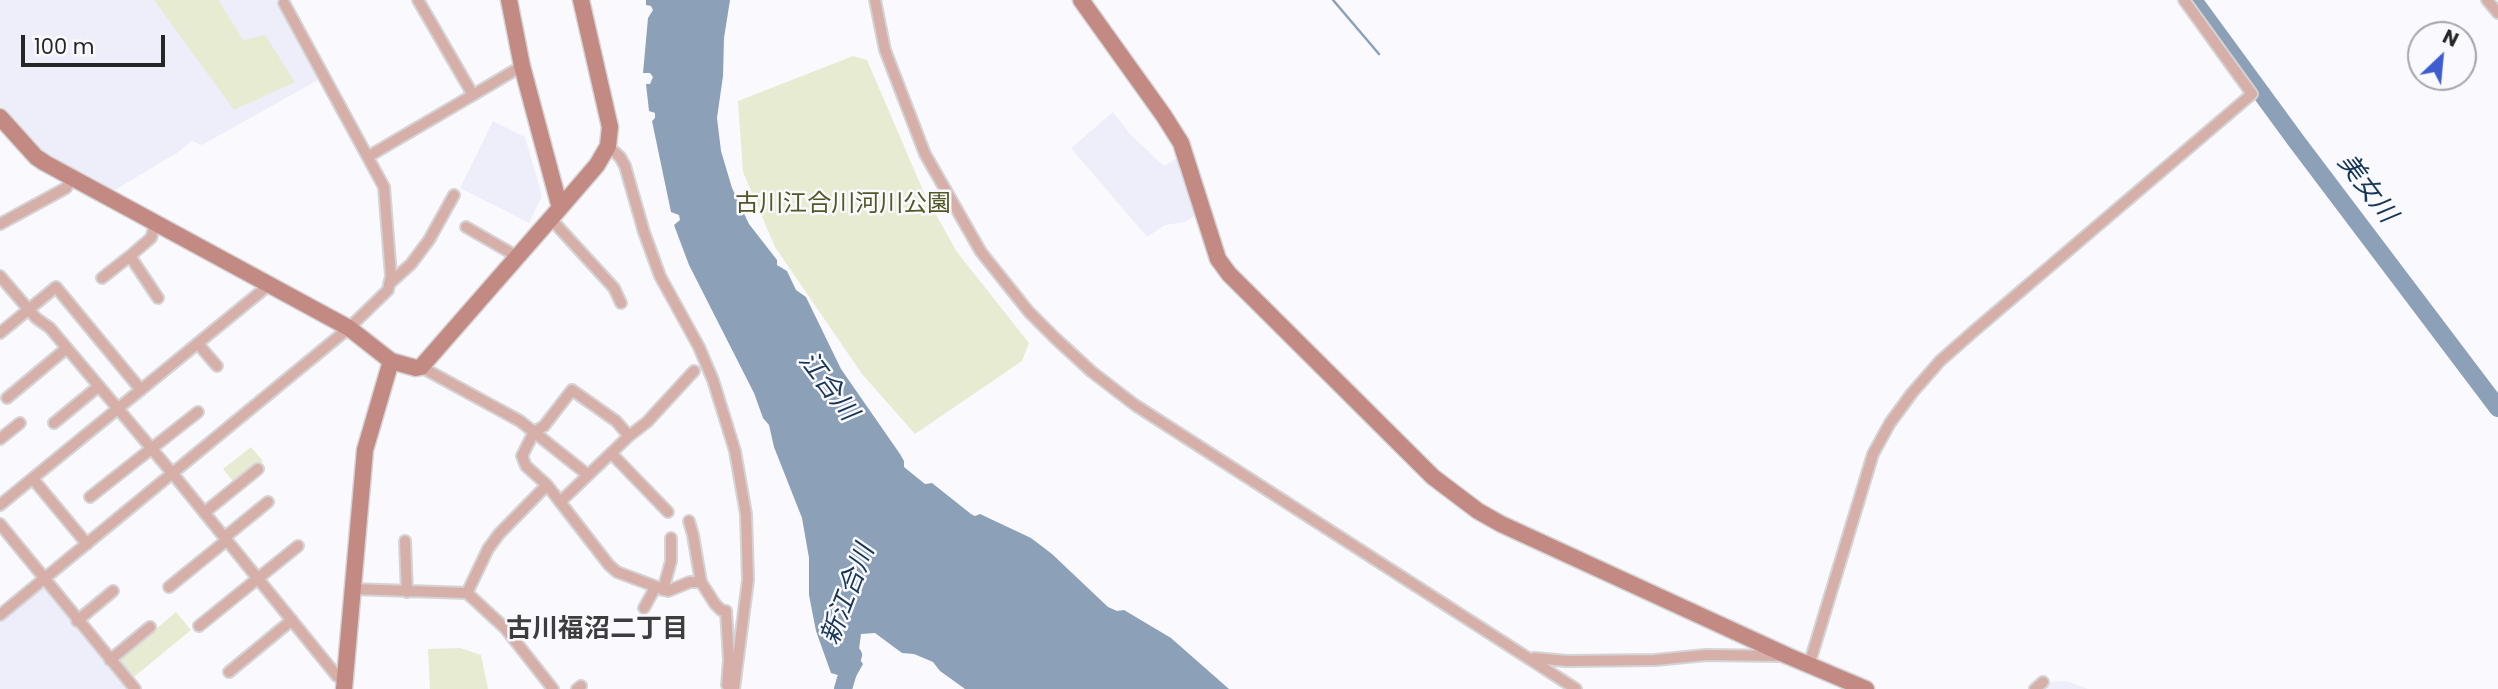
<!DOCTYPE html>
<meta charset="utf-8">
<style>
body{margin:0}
#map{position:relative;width:2498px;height:689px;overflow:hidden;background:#fafafe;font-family:Poppins,sans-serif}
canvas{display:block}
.north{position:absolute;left:2407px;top:21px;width:70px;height:70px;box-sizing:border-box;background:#fafafe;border:2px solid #a5a5a8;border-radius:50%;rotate:26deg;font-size:19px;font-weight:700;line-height:28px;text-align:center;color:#262627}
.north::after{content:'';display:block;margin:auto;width:24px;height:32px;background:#3e5ed0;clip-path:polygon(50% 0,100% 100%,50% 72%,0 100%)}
.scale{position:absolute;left:21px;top:35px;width:144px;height:32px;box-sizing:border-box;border:4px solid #262627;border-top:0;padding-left:9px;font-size:21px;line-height:24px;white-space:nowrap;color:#262627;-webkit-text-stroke:5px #fafafe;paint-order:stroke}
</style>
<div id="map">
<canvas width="2498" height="689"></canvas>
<div class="north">N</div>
<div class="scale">100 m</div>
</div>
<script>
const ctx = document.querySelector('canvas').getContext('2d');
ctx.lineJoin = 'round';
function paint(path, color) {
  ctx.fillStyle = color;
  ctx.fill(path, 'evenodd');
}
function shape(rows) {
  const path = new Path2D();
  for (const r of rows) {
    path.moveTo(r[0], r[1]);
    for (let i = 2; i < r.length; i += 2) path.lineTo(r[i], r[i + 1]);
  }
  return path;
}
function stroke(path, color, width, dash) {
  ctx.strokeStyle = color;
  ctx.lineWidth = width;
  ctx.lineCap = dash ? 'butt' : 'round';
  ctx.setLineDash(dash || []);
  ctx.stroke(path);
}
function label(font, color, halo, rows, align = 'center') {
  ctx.font = font + ' Poppins,"Noto Sans JP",sans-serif';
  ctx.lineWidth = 5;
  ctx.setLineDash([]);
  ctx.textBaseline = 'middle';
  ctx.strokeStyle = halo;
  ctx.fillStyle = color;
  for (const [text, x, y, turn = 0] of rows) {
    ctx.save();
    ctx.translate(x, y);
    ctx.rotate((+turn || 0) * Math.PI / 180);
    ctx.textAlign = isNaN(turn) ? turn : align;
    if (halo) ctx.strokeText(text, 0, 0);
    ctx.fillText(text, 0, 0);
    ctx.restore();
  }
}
const built = shape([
 [0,0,276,0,320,79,202,145,192,141,177,153,113,191,45,155,0,106],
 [1113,112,1130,134,1164,166,1180,156,1198,214,1185,222,1165,225,1147,237,1071,148],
 [493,121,525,137,542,196,529,223,460,188],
 [43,586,128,689,0,689,0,622],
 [2067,681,2088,689,2041,689,2049,682]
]);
const green = shape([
 [154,0,218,0,243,40,265,35,295,82,234,110],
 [853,56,867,60,925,195,957,252,1029,343,1022,361,915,434,862,374,775,247,743,172,738,101],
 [251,447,263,461,235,484,223,469],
 [176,612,191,630,134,677,119,660],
 [460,648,481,655,488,689,430,689,428,649]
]);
const water = shape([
 [646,0,730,0,724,38,723,76,717,118,721,151,732,188,749,224,777,260,777,265,787,271,796,290,806,297,841,369,900,454,904,461,904,467,925,484,932,483,971,514,975,516,980,514,1031,538,1052,554,1108,607,1117,611,1124,610,1171,638,1229,689,965,689,940,671,933,662,914,654,902,653,875,633,861,634,858,657,863,664,854,680,831,673,816,631,809,595,809,558,802,518,774,447,769,425,763,418,754,393,689,265,674,225,680,220,679,215,671,212,652,121,655,118,655,113,649,111,646,84,650,84,653,77,650,73,643,73,648,18,653,10,651,6,646,5]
]);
const stream = shape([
 [1333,0,1379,54]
]);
const river = shape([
 [2193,0,2297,142,2498,408],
 [843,689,853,655]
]);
const street = shape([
 [875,0,885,50,925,154,981,252,1029,312,1055,338,1092,372,1135,405,1576,689],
 [2487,0,2498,13],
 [473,95,522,66],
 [608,146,620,157,625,166,644,232,660,276,699,347,713,380,735,451,746,514,748,580,734,689],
 [369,156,473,95,418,0],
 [551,219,614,288,621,303],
 [156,222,151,238,130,256,158,298],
 [0,224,66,188,72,177],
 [466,227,518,257],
 [0,276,36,318,50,328,173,474,337,676,345,680],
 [102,278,130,256],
 [389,284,411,264,429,240,454,195],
 [0,333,56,287,141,390],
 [198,344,217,366],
 [421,367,520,421,588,475],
 [694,371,647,422,629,436,616,421,572,390,544,426,534,432,522,456,526,466,547,485,609,565,617,572,668,591,690,582,701,582,715,604,721,610,726,611,729,660,727,685,731,689],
 [7,398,67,348],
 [54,423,99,386],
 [0,439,20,423],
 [611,453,668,512],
 [33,479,87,544],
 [90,497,198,412],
 [560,502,629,436],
 [0,505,269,285],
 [205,512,258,469],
 [689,521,693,535,701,582],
 [0,524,135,689],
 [225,537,268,502],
 [405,541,407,592],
 [169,587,227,540],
 [353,589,467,593,505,628,553,689],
 [663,590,671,561,671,538],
 [467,593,488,549,499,534,547,485],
 [644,608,655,588],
 [0,615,349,328,388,290,391,276,384,187,284,3],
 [77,621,113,591],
 [199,626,298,546],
 [1534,658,1567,661,1655,660,1706,655,1783,656],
 [110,660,150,627],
 [1809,665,1873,454,1890,423,1912,393,1940,361,1974,331,2252,94,2184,0],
 [229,672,292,620],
 [577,689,581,686],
 [2035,689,2043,682]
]);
const secondary = shape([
 [509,0,522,66,560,208],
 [1081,0,1164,116,1181,143,1218,259,1229,274,1433,477,1478,511,1501,524,1788,656,1866,689],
 [0,117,36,157,45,163,349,328,391,361,416,368,421,367,560,208,597,165,608,146,610,127,581,0],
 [344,689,365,450,391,361]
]);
const parkNames = [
 ["古川江合川河川公園",843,205]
];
const waterNames = [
 ["美女川",2366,189,53],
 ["江合川",827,387,53],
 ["新江合川",849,595,-69]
];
const neighbourhoodNames = [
 ["古川福沼二丁目",597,630]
];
paint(built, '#edeef9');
paint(green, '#e7ebd2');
paint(water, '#8ca0b8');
stroke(stream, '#8ca0b8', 2.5);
stroke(river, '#8ca0b8', 18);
stroke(street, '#d4d4d7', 14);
stroke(secondary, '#d4d4d7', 19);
stroke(street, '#d6afa9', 10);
stroke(secondary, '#c28a82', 16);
label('24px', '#525724', '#fafafe', parkNames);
label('italic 26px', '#153658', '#fafafe', waterNames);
label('bold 26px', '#3d3d40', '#fafafe', neighbourhoodNames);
</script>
